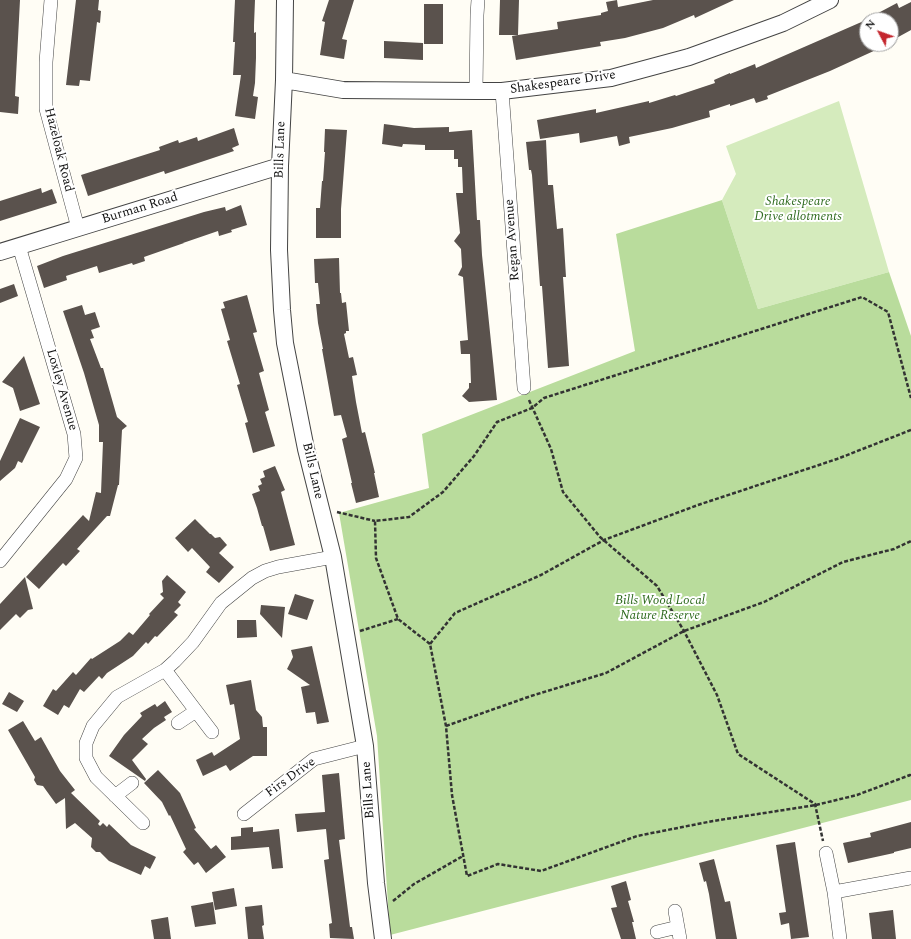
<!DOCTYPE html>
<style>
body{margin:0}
#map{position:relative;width:911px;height:939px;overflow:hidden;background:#fffdf5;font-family:Spectral,serif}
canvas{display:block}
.north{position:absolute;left:859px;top:12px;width:40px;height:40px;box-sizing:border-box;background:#fff;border:1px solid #a0a0a0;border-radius:50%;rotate:311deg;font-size:11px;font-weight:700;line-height:16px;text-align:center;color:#111}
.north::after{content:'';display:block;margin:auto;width:14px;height:18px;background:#c4262e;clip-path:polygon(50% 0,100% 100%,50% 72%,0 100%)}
</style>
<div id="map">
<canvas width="911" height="939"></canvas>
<div class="north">N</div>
</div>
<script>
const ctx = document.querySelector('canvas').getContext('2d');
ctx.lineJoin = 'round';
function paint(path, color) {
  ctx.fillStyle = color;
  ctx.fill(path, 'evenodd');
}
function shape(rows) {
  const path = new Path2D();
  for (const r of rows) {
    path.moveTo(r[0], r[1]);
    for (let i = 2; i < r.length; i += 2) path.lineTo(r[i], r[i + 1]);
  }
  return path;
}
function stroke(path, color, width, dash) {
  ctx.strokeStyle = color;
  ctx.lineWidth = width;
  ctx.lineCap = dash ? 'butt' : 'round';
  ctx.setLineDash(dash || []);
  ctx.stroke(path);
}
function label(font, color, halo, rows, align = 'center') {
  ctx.font = font + ' Spectral,serif';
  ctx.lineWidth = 4;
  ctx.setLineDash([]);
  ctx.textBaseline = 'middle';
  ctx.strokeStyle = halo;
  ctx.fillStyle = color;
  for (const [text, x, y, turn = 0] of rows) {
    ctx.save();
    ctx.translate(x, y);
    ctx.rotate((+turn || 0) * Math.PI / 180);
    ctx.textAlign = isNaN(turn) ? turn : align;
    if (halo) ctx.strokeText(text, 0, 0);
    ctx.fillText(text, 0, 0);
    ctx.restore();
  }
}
const green = shape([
 [839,101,889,272,758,309,722,200,736,174,726,146]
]);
const forest = shape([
 [722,200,758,309,889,272,911,336,911,800,390,935,377,736,339,513,429,488,422,434,635,351,616,234]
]);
const building = shape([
 [0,0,20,0,15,96,19,97,18,114,0,112],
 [76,0,99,0,98,10,101,11,100,23,97,22,90,81,80,80,79,86,66,85],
 [235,0,255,0,254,25,254,33,256,32,256,58,255,83,253,96,258,97,255,119,235,116,241,75,233,75,235,42,233,42],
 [329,0,354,0,342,39,347,40,344,59,320,55,325,22,322,21],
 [500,0,519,0,518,35,558,29,557,22,601,15,601,13,608,11,606,2,617,0,618,7,653,0,734,0,695,18,694,15,663,28,625,38,600,42,601,46,516,60,512,36,518,35,499,35],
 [911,2,911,30,891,41,891,20,867,20,867,44,889,44,830,71,767,96,768,99,756,103,754,98,730,106,730,104,709,111,710,117,672,128,629,137,630,143,619,146,617,136,580,143,579,133,540,139,537,120,596,109,596,113,649,101,649,103,675,95,676,96,715,83,714,80,730,73,730,74,755,64,756,68,866,20,865,20,897,3,899,8],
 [424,4,443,4,443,44,424,44],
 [384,41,423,43,423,60,384,58],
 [384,124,414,128,449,127,449,132,472,130,477,220,480,220,482,255,497,400,469,402,462,396,469,388,469,383,471,383,470,354,461,354,460,341,468,340,463,277,458,275,462,267,461,249,454,241,460,233,456,193,463,193,462,167,458,167,458,159,454,159,454,150,425,150,425,145,403,144,402,147,382,144],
 [234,128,239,145,232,148,234,151,165,174,164,171,88,196,81,175,160,150,159,147,178,140,179,143,197,137,198,141],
 [325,129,347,130,341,209,341,238,316,238,316,208,320,208,322,181,323,181,325,152,324,152],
 [546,140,548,185,553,185,557,229,563,228,566,277,563,277,569,366,548,368,542,286,540,286,532,175,531,170,529,170,526,142],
 [41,188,42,193,52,189,57,203,0,221,0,201],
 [241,205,247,225,231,230,232,232,219,236,218,231,183,243,184,243,144,257,145,261,133,265,132,263,99,273,97,266,66,276,67,280,44,288,37,266,63,256,204,212,225,207,226,211],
 [339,258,340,293,341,293,342,303,346,302,349,331,346,331,346,333,344,334,349,358,353,357,357,375,352,376,356,402,362,433,365,432,375,473,374,473,379,497,356,503,351,483,352,483,342,439,347,437,341,415,334,416,322,349,323,349,318,323,316,304,320,304,318,283,315,283,314,259],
 [14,284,18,296,0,303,0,289],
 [247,295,257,332,253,333,264,371,259,373,269,410,265,412,275,446,253,453,245,423,248,422,237,385,240,384,227,341,230,340,221,309,225,308,223,302],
 [82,305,85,315,95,312,100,327,91,330,94,338,90,339,101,368,103,368,117,417,127,426,122,430,119,485,118,485,110,516,107,516,77,549,80,551,66,566,63,563,39,589,26,577,83,515,89,521,96,492,101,493,103,442,99,442,99,425,84,373,63,311],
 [24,356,40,404,20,411,13,388,2,382],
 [20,418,40,427,22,463,18,461,15,468,0,481,0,461],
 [275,466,285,490,281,492,295,545,270,551,263,526,262,526,257,508,252,494,260,491,258,486,262,484,260,479,265,477,263,471],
 [195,519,210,534,211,534,215,538,220,537,227,545,219,553,234,567,219,583,206,572,210,567,192,548,188,552,175,538],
 [167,575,186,592,178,602,181,605,174,612,178,615,157,637,155,636,148,644,146,642,133,656,107,673,102,679,99,676,84,692,80,689,69,708,64,705,58,715,43,706,53,689,56,691,73,672,76,675,91,658,92,659,120,641,129,632,133,635,150,615,149,614,164,598,160,594,163,592,162,581],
 [25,577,33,609,28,610,20,618,16,614,0,630,0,604],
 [295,594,314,600,307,620,288,614],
 [261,605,285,607,282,638,260,614],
 [237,620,256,620,257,637,237,638],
 [312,646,329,722,317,724,315,712,306,713,301,687,310,685,287,669,293,657,291,650],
 [251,680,256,710,262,717,263,727,267,727,267,756,253,756,230,771,226,765,203,776,196,760,212,752,214,756,240,739,234,704,230,705,226,685],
 [9,692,24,701,17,712,2,704],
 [165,701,172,712,164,717,166,720,154,728,142,739,148,744,132,760,146,779,145,781,109,756,124,735,142,716,140,713,155,704,157,707],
 [23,721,35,741,41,737,60,771,75,790,71,793,100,821,98,824,100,826,103,823,107,827,109,824,131,845,156,857,150,869,145,866,141,875,109,861,100,852,96,852,91,847,92,838,75,823,66,829,65,798,56,804,43,786,37,785,34,780,35,777,8,730],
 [158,770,180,793,196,828,194,829,211,849,216,845,226,857,206,873,198,862,194,865,183,852,186,849,170,815,169,816,162,802,144,783],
 [339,773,345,839,339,840,350,927,352,927,354,939,330,938,329,924,332,923,324,860,329,859,326,829,297,832,295,814,325,812,322,775],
 [911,822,911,848,894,852,894,853,848,863,843,843,871,837,870,833],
 [253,827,253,832,279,829,283,868,272,869,269,847,231,850,231,837,241,836,241,828],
 [795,842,809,937,791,939,789,923,781,925,779,913,786,912,776,845],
 [714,859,725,902,730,901,737,939,716,939,709,894,706,881,704,882,699,863],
 [626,881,631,900,628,901,634,922,632,922,636,939,621,939,611,908,617,907,611,886],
 [234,888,237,906,215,910,212,892],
 [213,902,216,924,195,927,191,906],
 [262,905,264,925,262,926,264,939,248,939,245,907],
 [893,910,896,939,872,939,869,913],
 [168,917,171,939,154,939,151,920]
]);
const path = shape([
 [529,400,551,449,563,492,600,537,657,586,684,631,717,695,738,754,815,804,823,841],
 [911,430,837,459,698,505,604,540,541,575,455,613,430,644,446,726,452,795,467,876,498,864,541,871,637,836,713,821,816,805,857,795,910,775,911,776],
 [337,512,375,521],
 [360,631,398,619],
 [430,644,398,619,376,558,375,521,409,517,443,492,474,456,497,422,532,408,544,398,862,297,888,312,911,398],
 [446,726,531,696,606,673,684,631,764,602,843,562,894,549,911,541],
 [393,901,414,884,463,856]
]);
const minor = shape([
 [51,0,46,62,46,109,78,228],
 [476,91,477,15,478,0],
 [502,91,524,388],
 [0,561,66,479,76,458,74,434,19,246],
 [165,670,212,732],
 [178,723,196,711],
 [115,796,132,783],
 [244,814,314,759,365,746],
 [143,823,96,777,86,758,86,743,93,726,117,697,165,670,175,661,193,642,221,603,252,578,265,571,278,567,333,557],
 [826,853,834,892],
 [675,911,680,939],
 [657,932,678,927],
 [840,939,834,892,911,878]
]);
const tertiary = shape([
 [285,0,284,80,280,166,279,250,282,310,285,343,306,449,333,557,365,746,376,883,383,939],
 [284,80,343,90,476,91,502,91,611,78,689,57,783,23,830,0],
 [0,252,280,166]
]);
const streetNames = [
 ["Shakespeare Drive",563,83,-8],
 ["Hazeloak Road",58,150,76],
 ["Bills Lane",281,150,-88],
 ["Burman Road",140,209,-17],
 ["Regan Avenue",513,240,-94],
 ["Loxley Avenue",61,390,74],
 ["Bills Lane",312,471,77],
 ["Firs Drive",291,778,-36],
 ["Bills Lane",369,790,-94]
];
const parkNames = [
 ["Shakespeare",798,202],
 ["Drive allotments",798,217],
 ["Bills Wood Local",660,601],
 ["Nature Reserve",660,616]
];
paint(green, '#d5ebbd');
paint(forest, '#b9dc9c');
paint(building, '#5a524d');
stroke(minor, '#444', 14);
stroke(tertiary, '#444', 18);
stroke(path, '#333', 2.5, [4, 2]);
stroke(minor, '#fff', 13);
stroke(tertiary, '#fff', 16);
label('13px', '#111', '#fff', streetNames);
label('italic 13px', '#2f6b1f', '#fff', parkNames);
</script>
